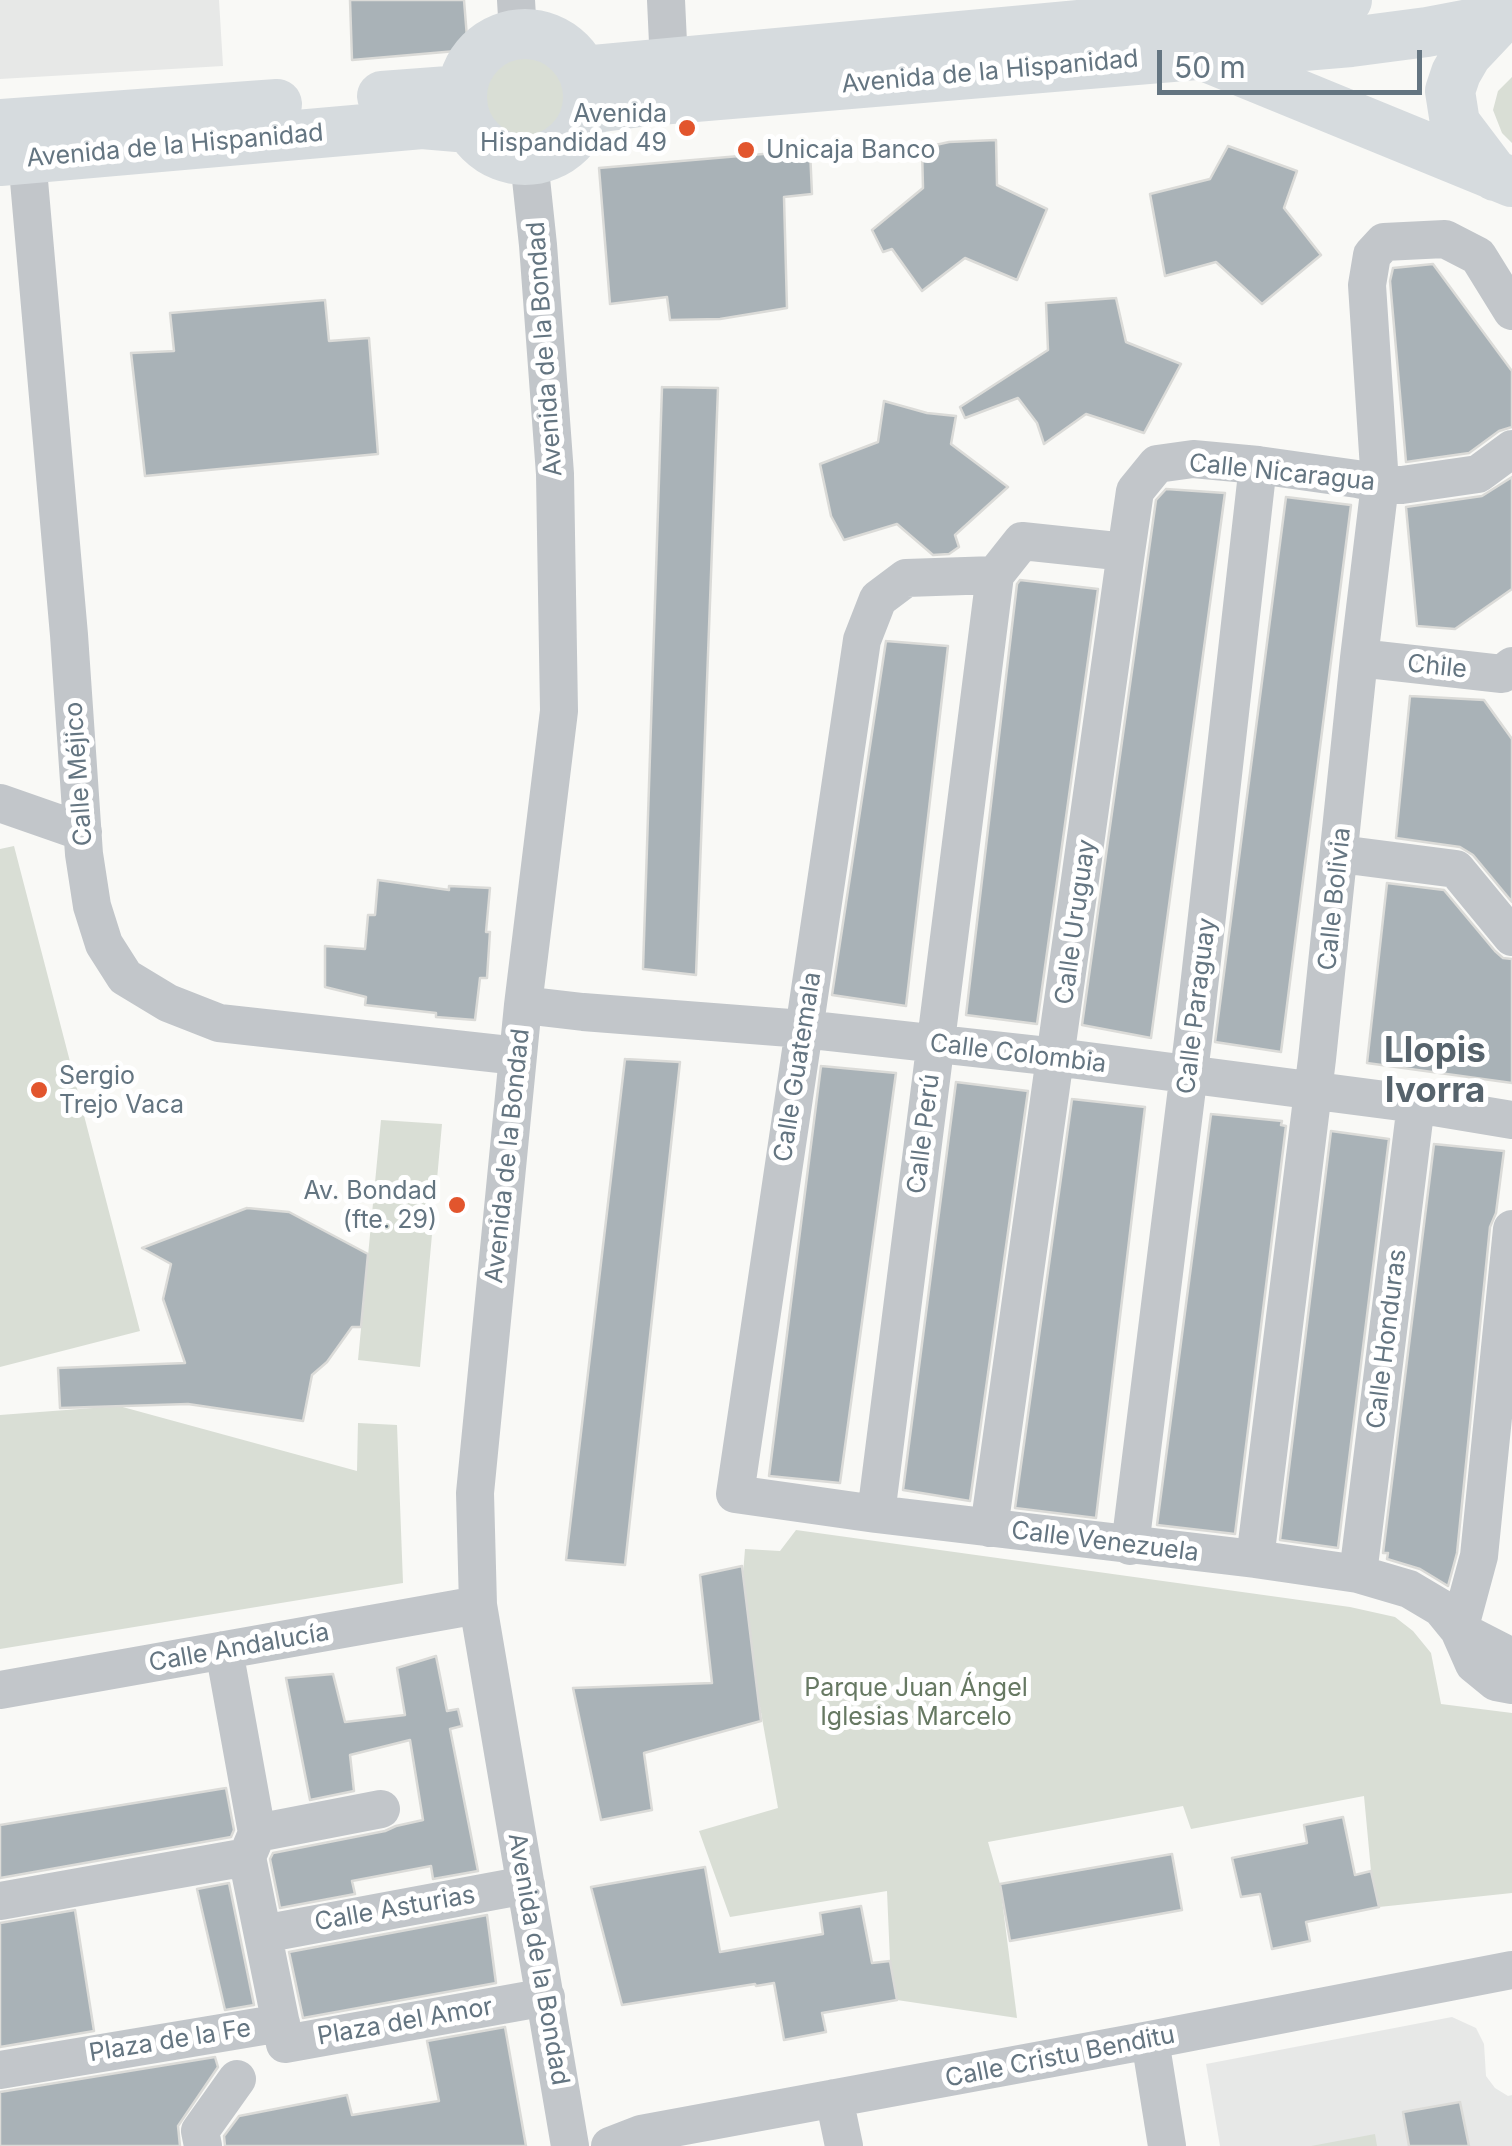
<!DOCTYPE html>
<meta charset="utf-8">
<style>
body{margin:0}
#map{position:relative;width:1512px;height:2146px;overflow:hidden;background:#f9f9f6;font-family:Inter,sans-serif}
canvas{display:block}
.scale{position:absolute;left:1157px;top:50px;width:265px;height:45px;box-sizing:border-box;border:5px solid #647581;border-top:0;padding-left:12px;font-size:30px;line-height:35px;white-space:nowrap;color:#647581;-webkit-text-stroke:8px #fff;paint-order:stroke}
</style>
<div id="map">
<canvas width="1512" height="2146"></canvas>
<div class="scale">50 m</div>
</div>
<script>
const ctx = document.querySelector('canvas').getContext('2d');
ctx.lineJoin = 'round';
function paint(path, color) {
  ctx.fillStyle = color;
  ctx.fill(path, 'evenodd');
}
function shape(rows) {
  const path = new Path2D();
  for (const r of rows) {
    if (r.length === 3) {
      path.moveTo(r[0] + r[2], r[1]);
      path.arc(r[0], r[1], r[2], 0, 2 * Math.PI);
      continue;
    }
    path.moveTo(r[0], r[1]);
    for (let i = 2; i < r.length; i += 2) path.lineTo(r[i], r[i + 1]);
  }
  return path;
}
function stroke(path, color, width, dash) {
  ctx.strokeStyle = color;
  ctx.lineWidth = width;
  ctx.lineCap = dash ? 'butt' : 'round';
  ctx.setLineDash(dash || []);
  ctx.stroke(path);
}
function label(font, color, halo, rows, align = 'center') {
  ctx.font = font + ' Inter,sans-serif';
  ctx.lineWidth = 10;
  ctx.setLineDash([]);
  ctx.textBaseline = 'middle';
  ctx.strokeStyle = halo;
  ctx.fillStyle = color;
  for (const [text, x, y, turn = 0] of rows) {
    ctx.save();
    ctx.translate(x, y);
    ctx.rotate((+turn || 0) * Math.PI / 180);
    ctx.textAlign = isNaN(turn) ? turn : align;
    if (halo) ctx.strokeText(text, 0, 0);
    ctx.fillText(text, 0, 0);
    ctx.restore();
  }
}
const built = shape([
 [0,0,219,0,223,66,0,79],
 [1452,2017,1476,2028,1484,2044,1486,2076,1495,2088,1508,2096,1512,2095,1512,2146,1220,2146,1206,2064]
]);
const green = shape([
 [525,97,39],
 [1512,77,1512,143,1502,133,1493,110,1498,91],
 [14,846,140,1331,0,1367,0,849],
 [381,1120,442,1124,420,1367,358,1360],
 [119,1406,357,1471,358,1423,397,1425,403,1583,0,1649,0,1415],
 [796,1530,1350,1607,1395,1617,1413,1631,1431,1653,1441,1704,1512,1713,1512,1893,1379,1907,1371,1871,1364,1796,1191,1829,1183,1806,988,1842,1000,1884,1017,2018,897,2000,890,1961,887,1891,730,1917,699,1831,778,1808,741,1600,745,1549,780,1551],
 [1375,2134,1377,2146,1311,2146]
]);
const building = shape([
 [350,0,464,0,468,50,352,60,350,0],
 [996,140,997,185,1047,209,1017,280,965,258,922,291,892,249,883,252,872,230,923,188,922,148,949,142,996,140],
 [1228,146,1297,171,1284,208,1321,255,1262,304,1216,262,1165,276,1150,194,1210,179,1228,146],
 [810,150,812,194,784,197,787,308,720,319,670,320,667,297,610,304,599,168,810,150],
 [1433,264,1512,371,1512,427,1499,431,1469,453,1406,462,1390,281,1393,268,1433,264],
 [1116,298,1126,342,1181,364,1144,433,1086,414,1044,444,1037,423,1018,398,965,418,960,407,1048,350,1046,303,1116,298],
 [325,300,329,341,369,338,378,454,145,476,131,353,174,351,170,313,325,300],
 [662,387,718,388,696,975,643,969,662,387],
 [884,401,927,413,956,416,951,444,1008,487,955,535,959,547,949,554,933,555,897,524,844,540,831,516,820,464,878,442,884,401],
 [1512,477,1512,589,1455,629,1417,626,1406,507,1482,496,1512,477],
 [1166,489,1225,493,1151,1038,1082,1025,1156,500,1166,489],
 [1286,497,1351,505,1281,1052,1215,1042,1286,497],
 [1020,580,1098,589,1037,1024,966,1015,1017,584,1020,580],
 [886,641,948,646,906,1006,832,995,886,641],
 [1410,696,1484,700,1512,739,1512,902,1473,855,1460,847,1396,838,1410,696],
 [378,880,449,890,449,886,490,888,486,932,490,932,487,978,480,978,475,1020,436,1017,436,1013,365,1005,366,997,325,987,325,946,365,949,368,915,375,915,378,880],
 [1387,883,1444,890,1495,951,1503,958,1512,959,1512,1083,1367,1063,1387,883],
 [625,1059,680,1062,625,1565,566,1560,625,1059],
 [821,1066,896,1073,840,1483,769,1476,821,1066],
 [956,1082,1028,1091,970,1501,903,1490,956,1082],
 [1072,1099,1145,1107,1096,1518,1015,1508,1072,1099],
 [1211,1114,1282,1121,1281,1125,1286,1126,1235,1534,1157,1525,1211,1114],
 [1331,1131,1389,1139,1338,1548,1280,1540,1331,1131],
 [1434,1144,1504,1151,1496,1213,1490,1227,1457,1553,1448,1586,1420,1569,1387,1559,1388,1553,1383,1553,1434,1144],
 [247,1208,289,1212,368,1254,361,1327,352,1327,327,1362,312,1375,303,1421,188,1404,60,1408,58,1368,185,1363,163,1299,171,1264,142,1248,247,1208],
 [742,1566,761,1721,644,1753,652,1810,601,1820,573,1688,712,1683,700,1575,742,1566],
 [436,1656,447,1711,458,1709,462,1726,450,1729,478,1871,433,1879,431,1866,352,1881,355,1894,280,1908,270,1859,273,1853,385,1831,396,1826,423,1820,410,1740,350,1755,354,1791,310,1800,286,1678,333,1674,345,1722,405,1715,397,1668,436,1656],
 [226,1788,234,1830,231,1837,0,1878,0,1825,226,1788],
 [1343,1817,1355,1875,1371,1871,1379,1907,1306,1922,1310,1941,1272,1949,1260,1894,1241,1897,1232,1858,1307,1843,1304,1825,1343,1817],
 [1172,1854,1182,1910,1010,1941,1000,1884,1172,1854],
 [705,1867,720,1952,823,1934,820,1913,861,1906,872,1963,890,1961,897,2000,822,2013,826,2032,784,2040,774,1983,756,1986,755,1984,622,2005,591,1887,705,1867],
 [229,1883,254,2005,225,2010,197,1889,229,1883],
 [75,1910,94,2031,0,2047,0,1923,75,1910],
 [487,1915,496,1983,303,2018,289,1952,487,1915],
 [505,2027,526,2146,225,2146,224,2136,239,2116,347,2095,352,2115,439,2101,427,2041,505,2027],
 [215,2057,218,2067,178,2126,180,2146,0,2146,0,2092,215,2057],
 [1460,2102,1469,2146,1409,2146,1403,2112,1460,2102]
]);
const minor = shape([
 [516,0,518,34],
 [666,0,669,64],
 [27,158,69,635,84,854,92,906,104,944,125,977,168,1003,219,1023,518,1056],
 [529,160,538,245,555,474,559,711,523,1005,475,1493,478,1605,570,2146],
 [1512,449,1478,474,1402,485,1380,484,1357,479,1258,465,1193,459,1157,464,1135,491,1126,552,1022,541,995,575,906,578,878,599,862,640,735,1494,876,1514,1255,1559,1358,1574,1409,1589,1441,1608,1459,1630,1474,1664,1496,1682,1512,1685],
 [1359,658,1502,674,1512,666],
 [0,803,83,832],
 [1340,854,1456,869,1512,937],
 [523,1005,583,1012,803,1029,1056,1057,1416,1104,1512,1120],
 [876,1514,995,575],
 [989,1528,1126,552],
 [1130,1546,1193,1040,1258,465],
 [1255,1559,1317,1059,1359,658,1380,484,1367,285,1372,255,1384,242,1445,239,1478,256,1512,311],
 [1358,1574,1416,1104],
 [1459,1630,1479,1556,1512,1229],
 [1459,1630,1512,1657],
 [224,1650,257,1833,247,1857],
 [0,1690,478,1605],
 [257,1833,381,1809],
 [247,1857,285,2044,546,1997],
 [0,1901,247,1857],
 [263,1934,526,1885],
 [1150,2040,1167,2146],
 [0,2070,281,2023],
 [834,2098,844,2146],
 [203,2146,200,2131,237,2079],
 [610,2146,641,2134,1150,2040,1512,1970]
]);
const major = shape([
 [525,97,63],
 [1209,58,1512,182],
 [583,71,1347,0],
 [382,96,462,90],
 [587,109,647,101,1351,42,1427,32,1512,16],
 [0,124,277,104],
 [0,161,422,124,469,128],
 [1495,176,1455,123,1450,91,1456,73,1467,54,1501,18]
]);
const markers = [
 [687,128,10,"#e2552d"],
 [746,150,10,"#e2552d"],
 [39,1090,10,"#e2552d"],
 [457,1205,10,"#e2552d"]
];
const streetNames = [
 ["Avenida de la Hispanidad",990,72,-5],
 ["Avenida de la Hispanidad",175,146,-5],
 ["Avenida de la Bondad",545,349,-94],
 ["Calle Nicaragua",1282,473,6],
 ["Chile",1437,667,6],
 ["Calle Méjico",79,774,-94],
 ["Calle Bolivia",1335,899,-84],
 ["Calle Uruguay",1076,922,-82],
 ["Calle Paraguay",1197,1006,-83],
 ["Calle Colombia",1018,1054,7],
 ["Calle Guatemala",798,1067,-81],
 ["Calle Perú",924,1134,-83],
 ["Avenida de la Bondad",508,1156,-84],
 ["Calle Honduras",1387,1339,-83],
 ["Calle Venezuela",1105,1542,7],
 ["Calle Andalucía",239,1648,-10],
 ["Calle Asturias",395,1909,-10],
 ["Avenida de la Bondad",538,1959,80],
 ["Plaza del Amor",405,2022,-10],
 ["Plaza de la Fe",170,2041,-9],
 ["Calle Cristu Benditu",1060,2057,-11]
];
const poiNames = [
 ["Avenida",667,114],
 ["Hispandidad 49",667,143],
 ["Unicaja Banco",766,150,"left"],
 ["Sergio",59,1076,"left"],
 ["Trejo Vaca",59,1105,"left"],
 ["Av. Bondad",437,1191],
 ["(fte. 29)",437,1220]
];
const parkNames = [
 ["Parque Juan Ángel",916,1688],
 ["Iglesias Marcelo",916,1717]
];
const districtNames = [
 ["Llopis",1435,1051],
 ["Ivorra",1435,1091]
];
paint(built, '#e7e8e7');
paint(green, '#d9ded5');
paint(building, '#a9b2b7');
stroke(building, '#dbdbd8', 2.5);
stroke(minor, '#c2c6ca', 38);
stroke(major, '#d6dbde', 50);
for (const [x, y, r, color] of markers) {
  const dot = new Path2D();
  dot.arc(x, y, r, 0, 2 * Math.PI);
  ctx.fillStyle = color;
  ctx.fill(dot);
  stroke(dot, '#fff', 4);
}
label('25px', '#647581', '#fff', streetNames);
label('25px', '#647581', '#fff', poiNames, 'right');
label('25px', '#677963', '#fff', parkNames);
label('bold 35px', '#56636c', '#fff', districtNames);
</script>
